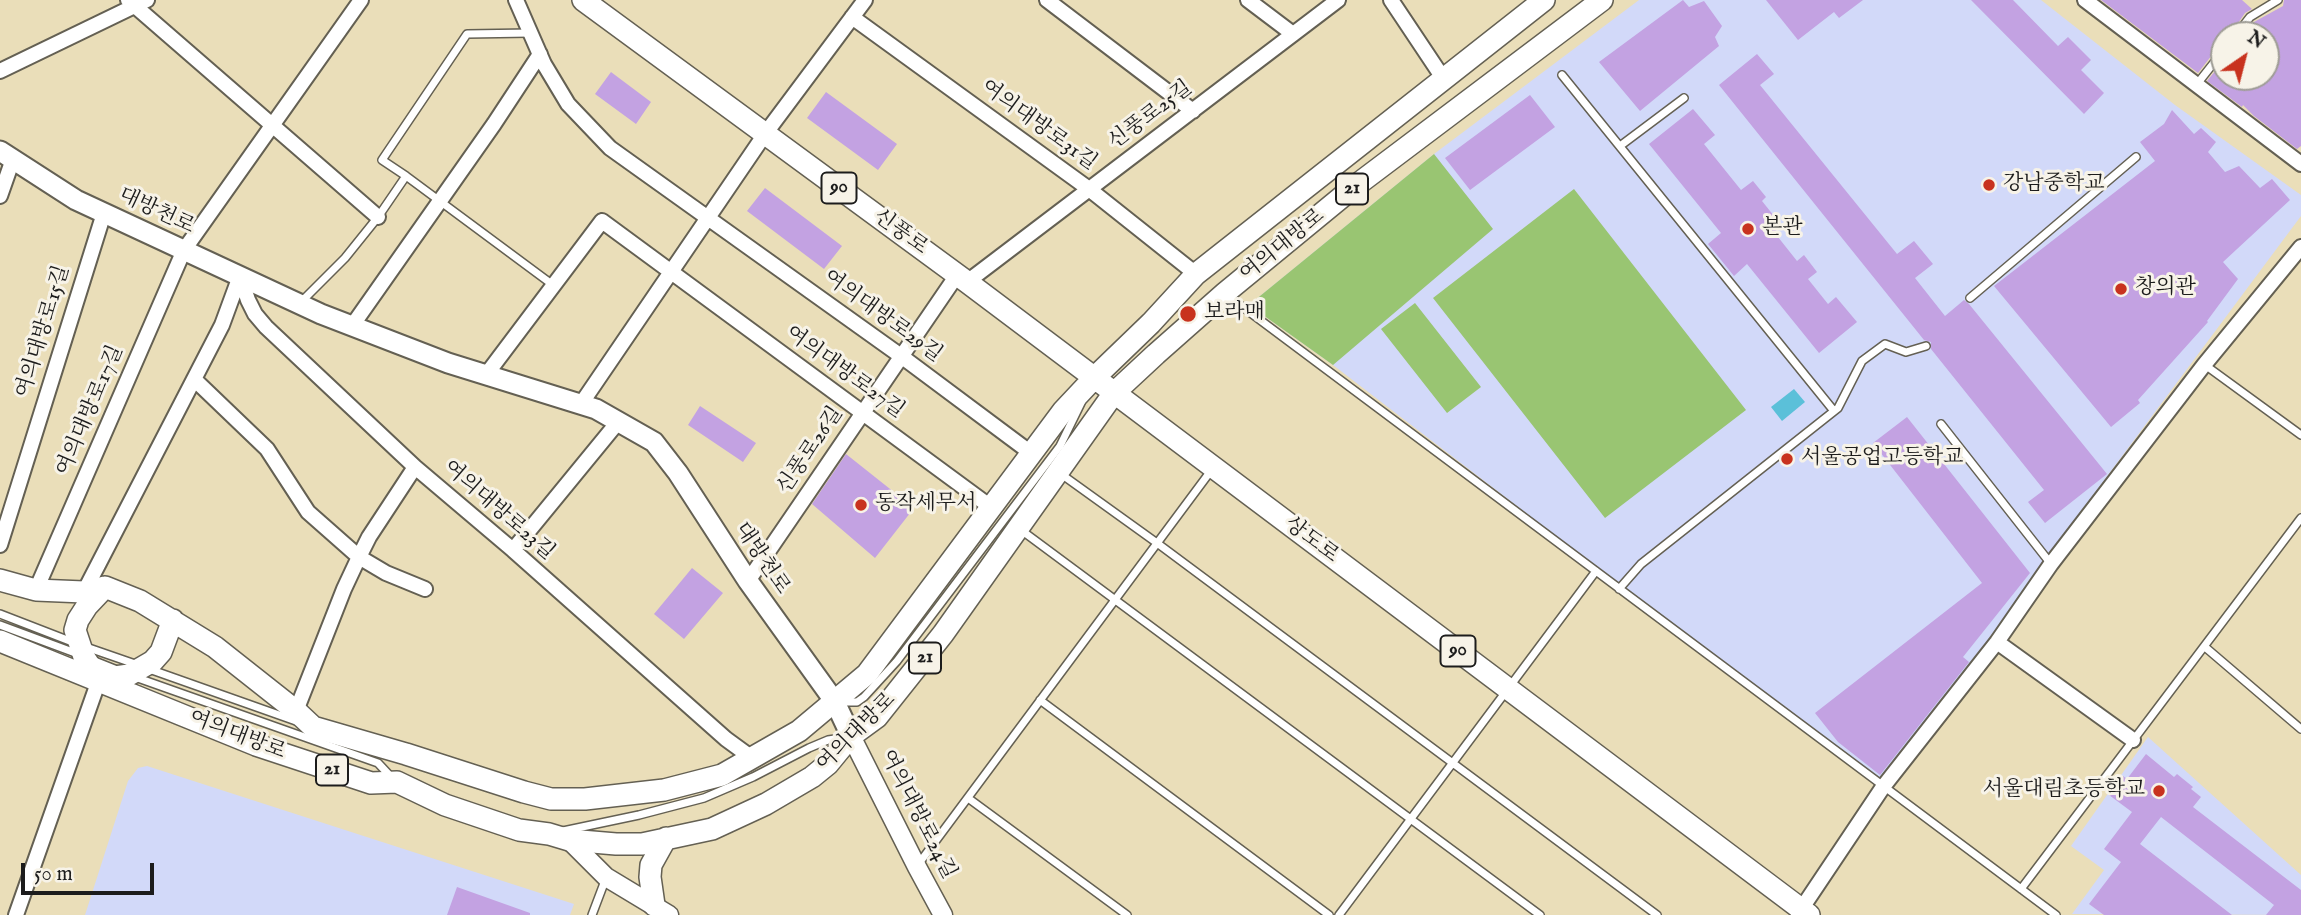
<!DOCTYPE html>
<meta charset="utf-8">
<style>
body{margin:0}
#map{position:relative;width:2301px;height:915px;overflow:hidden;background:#eadeb9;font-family:"IM FELL English",serif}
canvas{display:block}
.north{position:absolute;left:2210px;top:21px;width:70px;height:70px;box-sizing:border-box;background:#f7f3e8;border:2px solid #9f9d96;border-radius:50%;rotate:35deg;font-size:19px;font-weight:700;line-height:28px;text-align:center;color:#1c1c1c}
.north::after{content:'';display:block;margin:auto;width:24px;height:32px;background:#c8321e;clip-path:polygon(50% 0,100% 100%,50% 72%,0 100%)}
.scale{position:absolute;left:21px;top:863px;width:133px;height:32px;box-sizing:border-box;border:4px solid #1c1c1c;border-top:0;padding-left:9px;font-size:21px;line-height:24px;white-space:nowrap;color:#1c1c1c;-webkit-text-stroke:5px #f7f3e8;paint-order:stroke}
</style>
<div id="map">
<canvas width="2301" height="915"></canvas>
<div class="north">N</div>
<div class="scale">50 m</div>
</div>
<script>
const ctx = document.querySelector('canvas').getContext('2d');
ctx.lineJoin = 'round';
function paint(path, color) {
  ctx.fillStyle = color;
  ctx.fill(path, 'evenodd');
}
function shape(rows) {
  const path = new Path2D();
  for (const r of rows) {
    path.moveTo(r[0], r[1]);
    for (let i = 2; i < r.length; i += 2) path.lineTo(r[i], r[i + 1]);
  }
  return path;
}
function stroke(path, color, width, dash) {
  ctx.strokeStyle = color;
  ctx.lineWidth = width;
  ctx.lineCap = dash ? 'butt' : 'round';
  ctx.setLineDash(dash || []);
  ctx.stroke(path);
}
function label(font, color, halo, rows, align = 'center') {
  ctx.font = font + ' "IM FELL English","Noto Serif KR",serif';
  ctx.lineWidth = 6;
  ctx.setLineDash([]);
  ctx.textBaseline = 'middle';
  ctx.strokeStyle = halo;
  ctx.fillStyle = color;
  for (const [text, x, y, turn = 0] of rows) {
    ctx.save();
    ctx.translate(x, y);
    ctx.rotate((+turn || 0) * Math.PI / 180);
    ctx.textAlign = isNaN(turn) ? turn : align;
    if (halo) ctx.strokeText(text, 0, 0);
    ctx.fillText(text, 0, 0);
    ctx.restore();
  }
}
const built = shape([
 [1639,0,2041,0,2175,105,2301,195,2301,216,2050,553,1883,787,1333,365,1249,305,1434,154],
 [2148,737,2301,875,2301,915,2072,914,2104,870,2071,846],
 [147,766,574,904,570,915,85,915,128,781,138,768]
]);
const green = shape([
 [1434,154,1493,229,1333,365,1249,305],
 [1574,189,1746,410,1605,518,1433,298],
 [1415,303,1481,387,1447,413,1381,329]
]);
const water = shape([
 [1794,389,1805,402,1782,421,1771,407]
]);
const building = shape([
 [1683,0,1689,7,1704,1,1722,26,1715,37,1719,46,1640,111,1599,62],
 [1766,0,1863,0,1839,18,1834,12,1798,40],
 [1971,0,2013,0,2058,46,2068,37,2091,60,2081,70,2104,93,2084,114],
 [2101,0,2242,0,2252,9,2245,13,2230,35,2224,35,2224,44,2219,46,2198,73],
 [2284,0,2301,0,2301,146,2297,149,2254,116,2243,105,2242,107,2207,81,2224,60,2224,77,2266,77,2266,35,2244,35,2254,22,2283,6],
 [1757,54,1774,74,1760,85,1897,254,1914,241,1933,264,1915,278,1945,316,1964,300,1969,304,2107,474,2045,523,2028,502,2044,490,1931,349,1931,342,1924,340,1719,85],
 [611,72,651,102,636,124,595,94],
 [826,92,897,144,878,170,807,118],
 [1530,95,1555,127,1470,190,1445,158],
 [1693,109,1715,135,1704,144,1741,190,1753,181,1766,197,1762,201,1782,226,1774,232,1797,261,1804,255,1817,272,1808,279,1828,304,1836,297,1857,322,1819,353,1747,264,1734,276,1708,244,1721,233,1649,144],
 [2172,110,2194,134,2201,128,2216,142,2208,152,2225,172,2239,166,2260,188,2272,179,2290,200,2223,262,2238,279,2207,321,2208,322,2138,400,2140,403,2111,427,1994,286,2155,161,2140,142,2164,124],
 [765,188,842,246,824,269,747,211],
 [700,406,756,443,743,462,688,425],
 [1907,417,2030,573,1963,657,1969,662,1880,775,1838,742,1815,713,1982,583,1873,443],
 [846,454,914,508,875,558,812,504],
 [692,568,723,593,684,639,654,614],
 [2146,754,2174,777,2177,774,2193,787,2191,789,2201,797,2193,807,2301,890,2301,915,2266,915,2274,905,2161,817,2140,844,2232,915,2104,915,2089,904,2121,862,2104,849,2132,812,2109,795,2123,776,2127,779],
 [457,887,530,913,530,915,447,915]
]);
const service = shape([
 [530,33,467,34,382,160,406,176,553,285],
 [2236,35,2250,17,2278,0],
 [1562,75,1834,411],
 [2197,84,2224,50],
 [1620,146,1684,98],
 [1228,296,2056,915],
 [1970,298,2136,157],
 [302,301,345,258,378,217,406,176],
 [2205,365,2301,435],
 [1941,424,2051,564],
 [1061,474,1157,543,1657,915],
 [1021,530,1540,915],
 [1619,589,1641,564,1838,408,1862,361,1885,344,1906,352,1926,346],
 [0,614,75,643],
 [0,625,78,654],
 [86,647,138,665],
 [2205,647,2301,729],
 [92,660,117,670],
 [149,669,296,721],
 [135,677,378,763,392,778],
 [1040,700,1329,915],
 [841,702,857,702,864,697,897,661,1060,446,1081,403],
 [968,798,1127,915],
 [563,831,639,815,704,798,753,777,809,748,828,740,842,738],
 [917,866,1213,468],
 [2021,889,2301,518],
 [592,915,606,878],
 [1339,915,1596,571]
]);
const minor = shape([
 [128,0,378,217],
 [516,0,544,64,568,104,610,148,901,356,1031,453],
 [1047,0,1193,111],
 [1248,0,1293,34],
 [1391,0,1443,78],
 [2085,0,2301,164],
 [852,17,1089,189,1196,274],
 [0,71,147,0],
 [0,196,13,159],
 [240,276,248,300,255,314,266,327,415,467,513,550,726,739,752,758],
 [967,282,1338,0],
 [352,326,494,124,540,54],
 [486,375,602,221,992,508],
 [194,379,267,449,308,512,359,557,386,573,425,589],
 [581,404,765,134,865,0],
 [0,545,104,213],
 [513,550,618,422],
 [748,581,957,275],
 [36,590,184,250,361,0],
 [84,592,222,325,240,276],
 [1997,642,2133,740],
 [296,711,344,589,359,557,369,537,415,467],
 [1798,914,1883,787,1997,642,2051,564,2204,365,2301,247],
 [16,915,99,680]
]);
const tertiary = shape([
 [851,736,917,867,943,915],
 [569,840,606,877,669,915]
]);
const secondary = shape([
 [0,151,76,200,321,314,448,363,596,409,654,442,678,473,748,581,835,702,851,736]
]);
const primary = shape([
 [583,0,967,282,1809,915],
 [0,580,36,590,84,592,105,587,140,601,215,647,296,711,313,727,406,754,524,792,551,799,585,799,664,790,722,775,799,731,867,674,1063,411,1094,378,1151,323,1196,274,1544,0],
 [0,641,256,745,371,783,397,782,445,805,519,830,549,834,569,840,616,844,642,844,712,829,766,804,812,777,828,764,851,736,877,717,943,634,1114,393,1156,354,1225,293,1354,187,1602,0],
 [101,679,129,675,153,661,161,652,173,620],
 [99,680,84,657,75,630,78,620,87,606,105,587],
 [654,905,650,877,651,865,666,838]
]);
const markers = [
 [1989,185,7,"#c8321e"],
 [1748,229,7,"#c8321e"],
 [2121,289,7,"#c8321e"],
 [1188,314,9,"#c8321e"],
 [1787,459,7,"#c8321e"],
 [861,505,7,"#c8321e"],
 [2159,791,7,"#c8321e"]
];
const shields = [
 [839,188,35],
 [1352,189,32],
 [1458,651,35],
 [925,658,32],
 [332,770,32]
];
const shieldNames = [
 ["90",839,188],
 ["21",1352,189],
 ["90",1458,651],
 ["21",925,658],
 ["21",332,770]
];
const streetNames = [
 ["신풍로25길",1151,116,-37],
 ["여의대방로31길",1038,126,36],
 ["대방천로",156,212,25],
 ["신풍로",900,233,36],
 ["여의대방로",1283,246,-39],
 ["여의대방로29길",882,317,36],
 ["여의대방로15길",44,332,-73],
 ["여의대방로27길",844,373,36],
 ["여의대방로17길",91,411,-67],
 ["신풍로26길",811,451,-56],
 ["여의대방로23길",498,511,41],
 ["상도로",1311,541,37],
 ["대방천로",761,559,56],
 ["여의대방로",857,733,-45],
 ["여의대방로",237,736,21],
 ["여의대방로24길",917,815,63]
];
const poiNames = [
 ["강남중학교",2003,185],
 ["본관",1762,229],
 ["창의관",2135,289],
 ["보라매",1204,314],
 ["서울공업고등학교",1801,459],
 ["동작세무서",875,505],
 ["서울대림초등학교",2145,791,"right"]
];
paint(built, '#d2d9f9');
paint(green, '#99c572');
paint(water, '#5bc0d9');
paint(building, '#c3a2e2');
stroke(service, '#646053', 10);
stroke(minor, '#646053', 18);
stroke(tertiary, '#646053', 21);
stroke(secondary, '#646053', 23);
stroke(primary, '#646053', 24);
stroke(service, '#fff', 7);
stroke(minor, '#fff', 14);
stroke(tertiary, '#fff', 18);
stroke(secondary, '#fff', 19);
stroke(primary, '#fff', 21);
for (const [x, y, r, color] of markers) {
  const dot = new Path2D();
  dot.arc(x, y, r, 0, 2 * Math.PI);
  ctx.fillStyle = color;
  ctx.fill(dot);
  stroke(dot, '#f7f3e8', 2.5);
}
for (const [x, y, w] of shields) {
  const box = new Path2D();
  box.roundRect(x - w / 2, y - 15.5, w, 31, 5);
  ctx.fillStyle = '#f7f3e8';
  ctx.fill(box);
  stroke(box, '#1c1c1c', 2);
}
label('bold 19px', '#1c1c1c', null, shieldNames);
label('21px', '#1c1c1c', '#f7f3e8', streetNames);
label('21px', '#1c1c1c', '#f7f3e8', poiNames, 'left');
</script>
